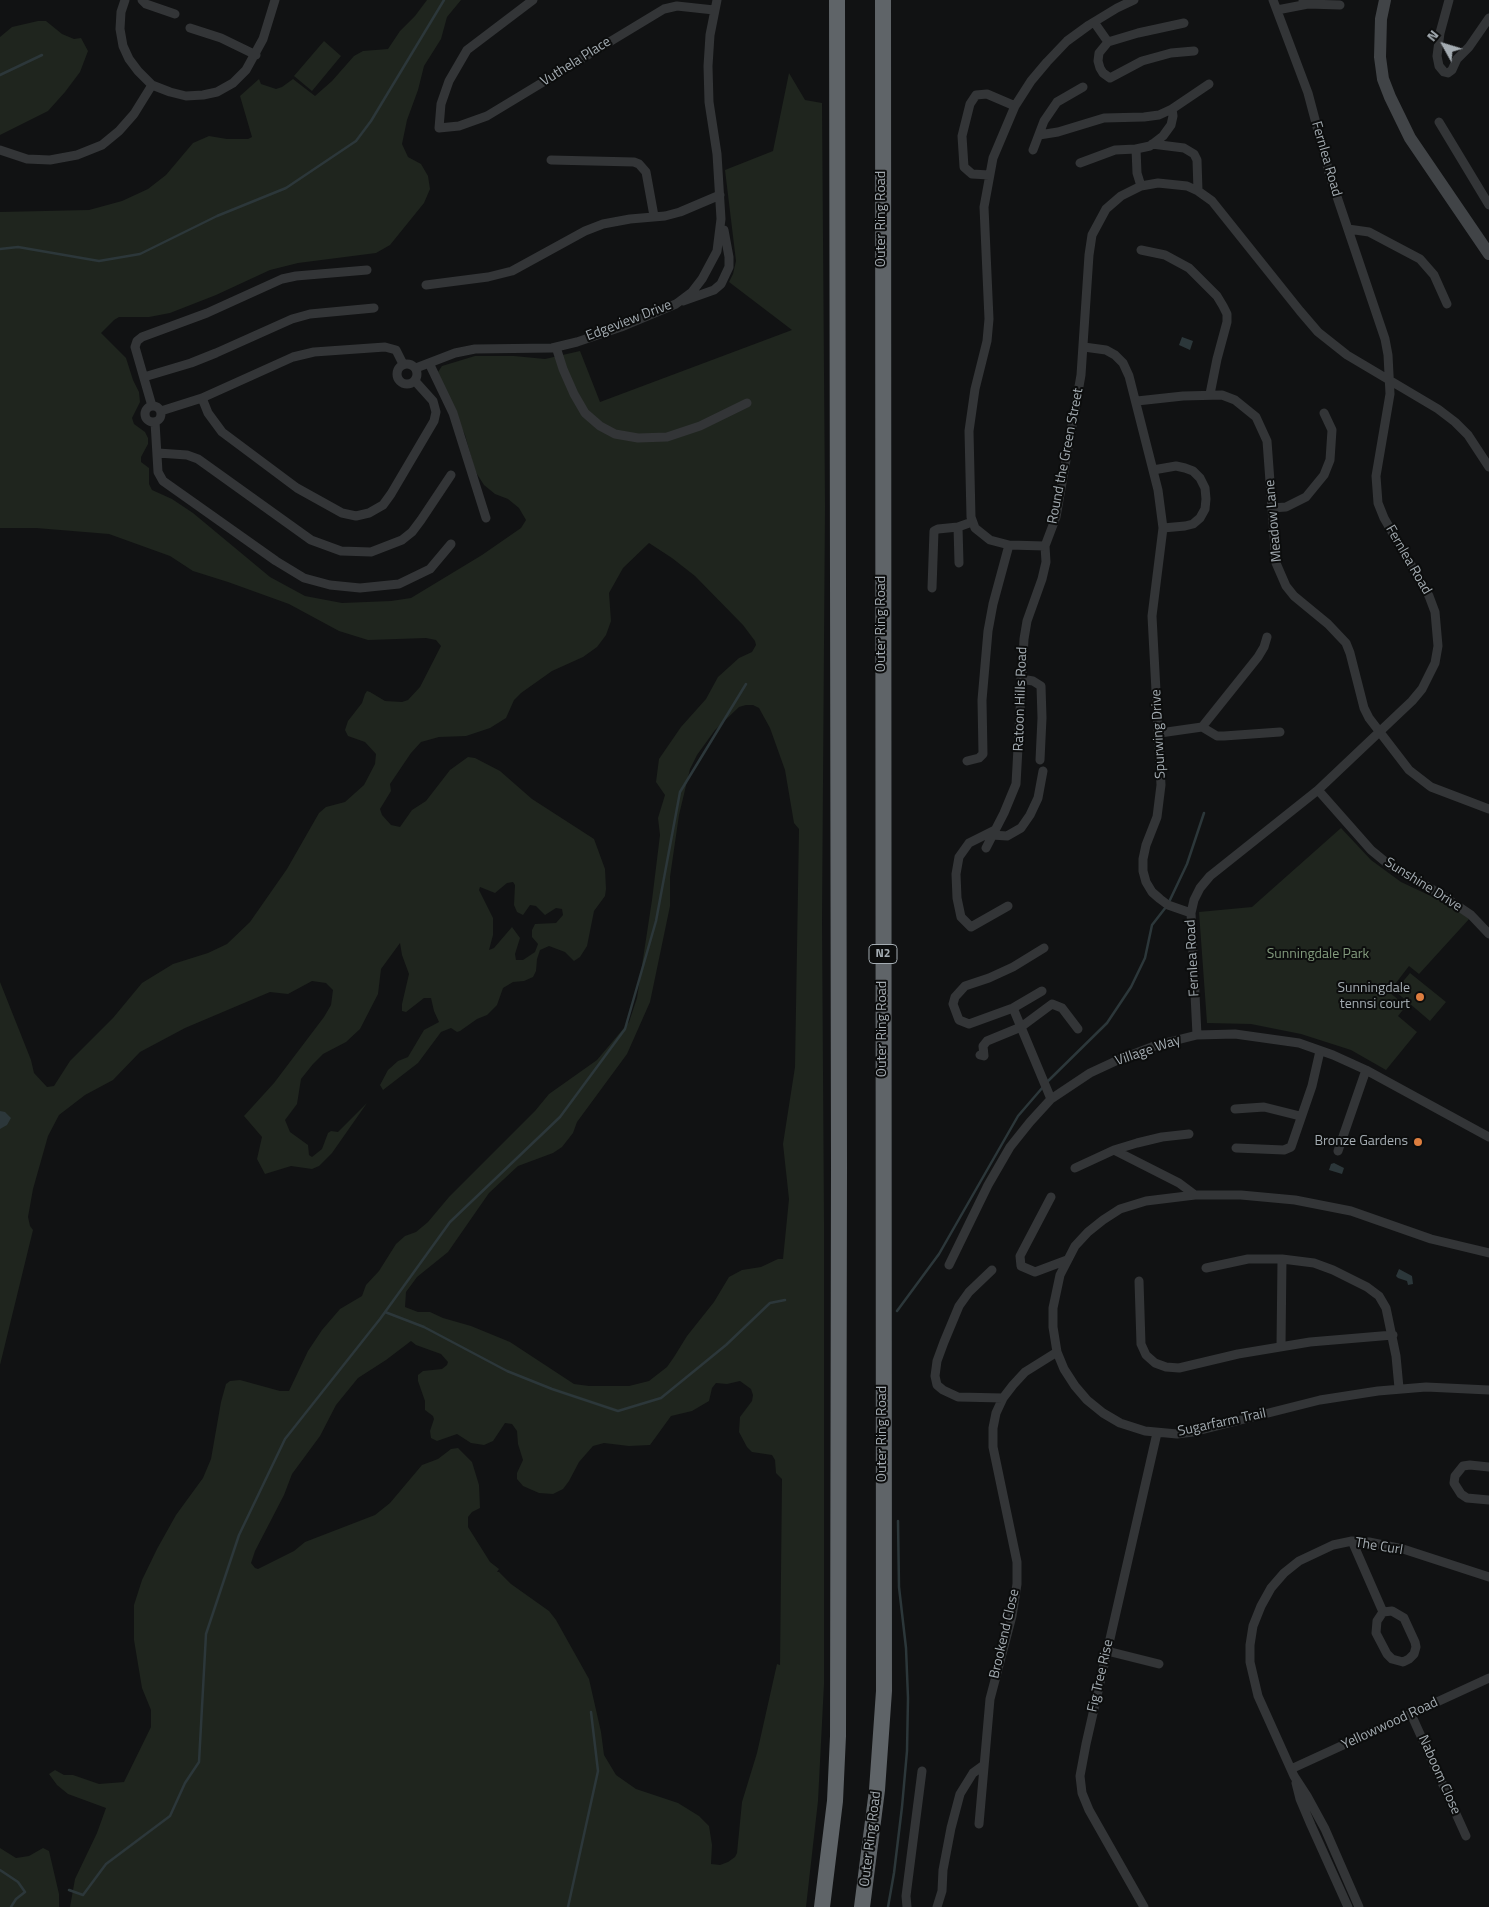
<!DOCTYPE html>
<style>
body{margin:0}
#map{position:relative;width:1489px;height:1907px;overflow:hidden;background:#111213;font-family:"Titillium Web",sans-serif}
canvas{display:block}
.north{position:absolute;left:1419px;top:20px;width:50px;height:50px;-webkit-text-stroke:4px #0c0d0d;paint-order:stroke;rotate:309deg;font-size:14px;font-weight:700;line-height:20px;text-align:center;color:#a4acb2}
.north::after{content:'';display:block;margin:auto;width:18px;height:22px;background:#a4acb2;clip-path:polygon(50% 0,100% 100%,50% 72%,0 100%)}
</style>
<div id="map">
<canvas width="1489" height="1907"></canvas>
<div class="north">N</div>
</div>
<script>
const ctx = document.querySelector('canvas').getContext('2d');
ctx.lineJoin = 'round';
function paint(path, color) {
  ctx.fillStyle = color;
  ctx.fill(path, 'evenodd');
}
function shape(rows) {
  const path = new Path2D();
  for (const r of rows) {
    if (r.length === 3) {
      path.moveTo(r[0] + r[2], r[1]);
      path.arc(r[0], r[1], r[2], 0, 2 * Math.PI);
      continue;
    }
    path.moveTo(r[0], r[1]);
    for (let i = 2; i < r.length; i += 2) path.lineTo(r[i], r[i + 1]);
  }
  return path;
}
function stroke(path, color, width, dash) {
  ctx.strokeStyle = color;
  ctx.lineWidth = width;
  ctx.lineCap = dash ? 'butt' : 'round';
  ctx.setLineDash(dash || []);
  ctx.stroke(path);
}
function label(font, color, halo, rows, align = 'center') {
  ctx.font = font + ' "Titillium Web",sans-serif';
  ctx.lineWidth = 4;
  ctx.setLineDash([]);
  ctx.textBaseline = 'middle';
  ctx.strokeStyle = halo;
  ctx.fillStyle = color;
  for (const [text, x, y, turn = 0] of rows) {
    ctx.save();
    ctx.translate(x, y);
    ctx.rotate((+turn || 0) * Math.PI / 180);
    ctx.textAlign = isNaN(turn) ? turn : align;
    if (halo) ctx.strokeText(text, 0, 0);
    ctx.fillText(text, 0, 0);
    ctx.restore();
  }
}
const green = shape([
 [427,0,461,0,447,17,441,39,424,66,418,90,407,120,402,144,408,157,421,164,428,176,430,189,424,203,390,245,376,253,298,263,270,270,216,295,170,313,149,317,119,317,114,320,101,333,126,358,133,380,139,392,140,402,132,418,134,424,145,432,148,438,148,444,141,457,141,462,149,468,149,484,152,490,172,499,193,513,270,577,305,596,342,603,391,601,411,598,482,555,521,528,526,520,519,508,508,499,495,494,484,485,475,471,465,435,439,378,438,372,442,366,475,356,514,356,545,359,580,351,600,402,792,330,729,282,733,274,736,261,725,170,773,151,789,73,805,100,822,103,825,506,822,921,824,1222,824,1684,818,1801,806,1907,70,1907,75,1879,97,1833,106,1808,68,1794,57,1785,49,1774,55,1770,64,1775,73,1775,99,1784,124,1782,151,1727,151,1710,142,1688,134,1640,134,1605,142,1580,157,1549,176,1515,203,1478,211,1459,221,1402,226,1384,230,1381,240,1380,280,1391,289,1391,308,1351,322,1330,340,1309,362,1296,366,1285,379,1271,396,1244,405,1236,416,1232,428,1222,449,1197,535,1111,549,1094,597,1060,629,1022,637,998,652,900,660,835,658,818,665,795,656,782,659,759,681,727,706,699,718,677,739,658,752,652,756,645,755,641,743,625,695,576,672,558,649,543,623,568,609,593,611,621,606,635,597,647,583,657,552,671,521,693,514,700,506,718,490,728,466,736,439,737,421,742,411,753,390,784,391,791,380,809,382,815,391,825,400,827,412,810,426,801,450,770,468,757,475,758,500,771,532,799,594,839,605,869,606,889,605,896,594,911,587,946,580,957,574,961,565,952,549,946,540,950,537,959,536,971,533,977,524,981,513,982,503,988,497,1005,487,1015,477,1019,460,1031,457,1032,451,1028,441,1032,418,1063,383,1090,380,1085,388,1070,398,1061,408,1057,424,1030,439,1022,434,1011,431,998,424,998,406,1012,402,1011,402,1004,409,974,402,955,400,943,381,969,378,994,360,1029,346,1042,323,1054,313,1064,301,1079,297,1104,285,1120,290,1132,308,1145,309,1155,312,1157,322,1149,328,1133,331,1131,338,1132,367,1103,332,1153,319,1166,312,1169,291,1166,265,1174,257,1159,262,1137,244,1116,274,1083,324,1017,331,1005,333,990,326,983,312,981,288,994,270,992,185,1028,140,1052,113,1080,85,1095,59,1115,48,1136,33,1189,28,1217,30,1226,33,1230,0,1365,0,982,31,1060,34,1073,47,1087,54,1086,70,1061,113,1018,142,983,173,964,208,953,227,944,250,922,287,869,319,813,326,807,345,802,364,785,375,764,376,754,365,742,348,736,345,730,348,721,362,703,365,694,367,691,370,692,385,701,402,702,408,700,420,687,441,646,436,640,426,638,368,640,339,631,289,604,228,582,193,571,170,556,109,534,36,528,0,528,0,212,89,210,122,201,148,189,166,175,193,143,209,136,227,139,248,139,252,137,240,96,259,79,261,84,276,89,282,87,293,79,315,96,332,81,354,56,363,51,388,49,400,31,415,16],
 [746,705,753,705,759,708,770,728,785,770,794,823,799,829,795,1067,783,1144,789,1199,783,1259,778,1259,761,1267,742,1270,729,1277,714,1302,687,1336,674,1357,667,1367,649,1381,629,1386,589,1386,574,1384,510,1342,471,1326,443,1318,430,1312,418,1312,405,1307,406,1292,417,1277,448,1252,489,1193,518,1166,553,1153,562,1147,573,1133,577,1122,627,1054,650,1002,670,906,670,877,679,815,690,769,697,755,715,730,739,707],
 [513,882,515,885,514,905,517,912,523,915,530,905,536,906,545,915,556,908,562,909,563,915,556,923,535,924,532,930,532,937,538,944,535,952,523,960,516,960,515,954,520,938,512,927,494,948,489,950,493,935,493,918,479,890,480,887,495,893,507,883],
 [411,1341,416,1345,441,1354,448,1362,447,1365,442,1369,423,1371,418,1375,418,1381,425,1401,425,1410,433,1416,434,1419,430,1431,431,1438,437,1441,457,1434,471,1443,484,1445,493,1441,505,1423,512,1424,517,1431,518,1444,523,1460,517,1473,517,1479,523,1486,539,1493,553,1494,563,1489,569,1481,579,1462,593,1446,604,1443,629,1446,650,1445,671,1416,692,1411,709,1401,712,1388,716,1383,727,1384,740,1381,751,1389,753,1395,752,1401,740,1417,739,1432,747,1447,752,1452,772,1455,775,1460,776,1473,782,1479,780,1665,777,1664,757,1753,742,1802,737,1853,735,1857,728,1862,720,1865,711,1864,712,1845,709,1826,699,1816,678,1803,636,1789,616,1775,604,1755,601,1732,589,1679,556,1620,549,1611,511,1584,499,1572,497,1572,499,1569,490,1562,468,1527,468,1517,472,1512,480,1508,479,1485,472,1462,458,1448,451,1449,438,1459,422,1465,390,1503,375,1515,305,1542,294,1551,258,1569,255,1568,251,1563,255,1551,284,1495,292,1474,320,1436,336,1405,358,1378,386,1360],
 [38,21,46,21,62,34,74,39,81,38,88,51,80,72,65,92,48,111,0,135,0,37,12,27],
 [324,41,341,56,312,91,294,76],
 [1341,828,1371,860,1401,882,1435,898,1470,918,1419,974,1409,966,1389,992,1406,1006,1398,1016,1417,1032,1386,1070,1351,1050,1301,1034,1251,1024,1207,1023,1199,912,1252,907],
 [1410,973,1446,1002,1430,1021,1395,991],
 [0,1848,16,1858,29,1856,43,1848,49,1851,59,1894,59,1907,0,1907]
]);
const water = shape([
 [1182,337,1193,341,1190,350,1179,345],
 [0,1111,5,1112,11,1118,7,1125,0,1129],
 [1334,1163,1344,1168,1342,1174,1329,1170,1331,1164],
 [1399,1269,1412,1276,1413,1284,1408,1285,1407,1281,1398,1278,1396,1276]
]);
const stream = shape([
 [0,75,42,55],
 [0,249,18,247,99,261,140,254,217,216,286,188,356,141,371,121,444,0],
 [1169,902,1187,864,1204,813],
 [1046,1083,1107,1023,1131,987,1145,958,1152,925,1166,907],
 [897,1311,939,1254,1018,1116,1043,1087],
 [385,1312,424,1327,507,1371,552,1389,618,1411,661,1398,726,1345,770,1303,785,1300],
 [0,1870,18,1882,25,1892,16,1899,11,1907],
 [69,1890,83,1895,106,1864,170,1816,185,1783,199,1762,206,1634,239,1535,285,1439,380,1319,450,1222,560,1117,625,1029,656,921,680,792,746,684],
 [568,1907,598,1771,591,1712],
 [888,1907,894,1873,902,1807,907,1751,908,1698,906,1648,899,1587,898,1521]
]);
const minor = shape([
 [125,0,121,12,120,29,123,46,129,59,138,71,152,85,170,92,186,96,203,95,217,92,233,83,246,70,263,39,275,0],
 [142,0,146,4,175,14],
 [533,0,467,50,449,81,441,104,439,128,459,126,487,116,664,9,677,6,714,10],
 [1134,0,1117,8,1089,25,1067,41,1047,62,1031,81,1015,106,993,158,984,207,989,319,987,341,975,389,969,431,971,517,975,528,990,540,1009,545,1045,546,1056,517,1081,375,1089,255,1092,235,1106,209,1121,196,1141,186,1158,183,1187,186,1198,191,1212,201,1300,311,1318,332,1347,355,1438,409,1455,422,1468,435,1489,467],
 [1449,0,1440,33,1437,56,1439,66,1444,72,1448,73,1452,70,1457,59,1469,47,1489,18],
 [1308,4,1340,5],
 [1277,10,1308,4,1303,0],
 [1094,22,1108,42],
 [1184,23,1138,33,1108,42,1099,53,1098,61,1100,68,1103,73,1110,78,1142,61,1171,53,1194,51],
 [190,28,221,38,256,55],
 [1439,122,1489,205],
 [1039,135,1058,132,1104,118,1144,117,1159,115,1172,109,1209,84],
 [1152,144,1184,148,1194,154,1197,160,1198,191],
 [0,150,27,159,50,160,77,155,102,145,119,131,134,114,152,85],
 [1033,150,1044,121,1057,102,1083,87],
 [551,160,634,162,639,164,646,172,654,216],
 [1080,163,1115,150,1136,149],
 [989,175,972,174,964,167,962,136,970,104,976,95,987,94,1015,106],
 [1141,186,1137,173,1136,149,1150,146,1163,136,1171,125,1173,116,1172,109],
 [1348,229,1369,232,1420,259,1434,275,1447,304],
 [1141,250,1165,255,1189,268,1217,296,1223,306,1227,314,1227,322,1217,359,1210,394],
 [426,285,488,277,512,271,585,231,603,224,630,219,665,216,680,212,720,195],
 [683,301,714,290,721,284,729,267,729,257,724,230],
 [556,347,563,369,574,394,585,413,600,426,615,434,638,438,667,437,700,426,747,403],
 [1084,347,1106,350,1115,355,1123,363,1129,376,1158,490,1163,528,1152,616,1161,785,1157,817,1146,845,1143,859,1143,871,1146,882,1152,892,1160,899,1168,905,1191,913],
 [429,363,453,413,486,518],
 [407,374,10],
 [416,368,455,353,475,349,552,348,577,342,621,327,676,304,692,292,702,279,717,251,721,219,717,154,709,102,708,66,710,35,717,0],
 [144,377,191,363,216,353,292,319,310,314,374,308],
 [202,398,208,413,222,432,297,488,342,513,356,516,369,513,383,505,391,494,434,421,436,412,433,401,415,381],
 [1137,401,1183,396,1222,395,1235,400,1256,417,1267,441,1276,563,1286,586,1294,596,1328,624,1346,643,1350,653,1364,708,1369,718,1409,770,1431,787,1489,809],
 [153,414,8],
 [152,406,135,347,137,341,142,337,207,313,282,279,296,276,367,270],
 [161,411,202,398,293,357,314,352,385,347,396,350,403,364],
 [155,422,158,472,163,481,276,561,304,578,330,585,360,588,399,584,430,569,451,544],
 [158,453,187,455,198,459,311,540,341,551,371,552,402,540,412,532,421,520,451,475],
 [1153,470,1176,466,1185,468,1193,471,1200,478,1205,488,1206,499,1205,509,1200,518,1193,524,1185,526,1163,528],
 [1272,508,1286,507,1306,497,1324,475,1330,460,1332,430,1324,413],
 [958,527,959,563],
 [932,588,934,531,938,529,958,527,972,522],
 [1021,679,1033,681,1041,686,1042,718,1040,760],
 [1202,727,1217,736,1224,736,1280,732],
 [1160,733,1202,727,1258,657,1264,647,1267,637],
 [967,761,979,758,983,754,982,700,988,631,993,604,1009,545],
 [1318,790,1371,850,1388,864,1440,894,1471,915,1489,934],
 [995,830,969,843,959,857,956,874,957,898,961,917,971,927,1008,906],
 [992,835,1007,836,1021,828,1030,815,1038,798,1043,771],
 [986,848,1004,813,1016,784,1024,639,1027,621,1042,579,1046,562,1045,546],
 [1042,991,1013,1008,969,1024,959,1020,953,1004,955,997,965,986,989,978,1013,967,1044,948],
 [1013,1008,1051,1099],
 [1197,1035,1191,913,1194,900,1200,888,1210,876,1318,790,1412,701,1422,689,1435,663,1438,646,1435,612,1429,596,1384,518,1378,503,1376,476,1390,394,1388,355,1385,339,1330,176,1308,93,1273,0],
 [980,1055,984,1056,983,1046,987,1041,1021,1027,1052,1004,1062,1008,1078,1029],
 [1235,1109,1264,1107,1300,1116],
 [1236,1148,1284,1150,1291,1147,1312,1086,1320,1051],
 [1114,1150,1179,1183,1195,1195],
 [1338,1151,1366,1070],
 [1075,1168,1114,1150,1137,1143,1162,1137,1189,1134],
 [1051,1197,1020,1256,1021,1266,1035,1272,1067,1260],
 [1489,1253,1431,1239,1351,1211,1295,1200,1241,1195,1195,1195,1146,1201,1120,1209,1103,1220,1088,1232,1075,1246,1060,1275,1053,1308,1053,1327,1057,1352,1064,1369,1075,1386,1087,1400,1103,1413,1120,1423,1145,1431,1177,1434,1193,1432,1320,1400,1378,1391,1426,1387,1489,1390],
 [949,1265,988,1185,1010,1147,1030,1122,1051,1099,1090,1073,1118,1060,1157,1045,1197,1035,1235,1034,1299,1043,1333,1055,1366,1070,1489,1137],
 [1206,1268,1248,1259,1282,1259,1314,1263,1333,1270,1367,1287,1379,1296,1386,1308,1396,1356,1399,1388],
 [992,1270,969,1292,959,1306,944,1342,937,1361,935,1376,937,1385,943,1390,958,1397,1003,1398],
 [1139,1281,1141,1344,1146,1355,1155,1363,1166,1367,1179,1368,1238,1354,1310,1342,1393,1335],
 [1281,1346,1282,1259],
 [1489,1467,1470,1465,1463,1466,1455,1476,1454,1483,1461,1494,1467,1498,1489,1500],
 [1352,1541,1383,1612],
 [1392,1611,1404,1618,1415,1642,1416,1647,1414,1654,1409,1659,1403,1662,1392,1659,1387,1654,1376,1633,1377,1621,1383,1612,1392,1611],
 [1107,1651,1159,1664],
 [1411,1714,1466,1836],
 [1291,1769,1489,1678],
 [1296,1783,1300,1799,1311,1825,1348,1907],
 [979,1824,990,1699,1012,1616,1017,1584,1017,1562,993,1447,993,1428,996,1413,1003,1398,1013,1385,1025,1372,1057,1352],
 [907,1907,906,1896,922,1771],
 [937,1907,942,1891,943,1870,951,1828,960,1794,973,1773,984,1765],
 [1144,1907,1089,1810,1082,1793,1080,1776,1086,1744,1157,1433],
 [1359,1907,1325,1829,1307,1796,1294,1776,1258,1696,1250,1662,1250,1645,1253,1626,1261,1606,1271,1588,1284,1573,1299,1561,1333,1545,1352,1541,1369,1542,1403,1549,1489,1577]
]);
const secondary = shape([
 [1385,0,1381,19,1380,57,1383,79,1390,97,1410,138,1489,254]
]);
const motorway = shape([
 [822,1907,835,1801,838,1736,839,1167,837,0],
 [862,1907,877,1790,884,1691,883,0]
]);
const markers = [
 [1420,997,5,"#dd7e3f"],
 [1418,1142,5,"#dd7e3f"]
];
const shields = [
 [883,954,28]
];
const shieldNames = [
 ["N2",883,954]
];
const streetNames = [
 ["Vuthela Place",576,62,-32],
 ["Fernlea Road",1326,159,74],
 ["Outer Ring Road",882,219,-90],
 ["Edgeview Drive",629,321,-21],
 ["Round the Green Street",1066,456,-79],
 ["Meadow Lane",1274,521,-95],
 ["Fernlea Road",1408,560,60],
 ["Outer Ring Road",882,624,-90],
 ["Ratoon Hills Road",1021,699,-88],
 ["Spurwing Drive",1159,734,-93],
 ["Sunshine Drive",1423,885,32],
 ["Fernlea Road",1193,958,-93],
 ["Outer Ring Road",883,1029,-90],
 ["Village Way",1148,1051,-19],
 ["Sugarfarm Trail",1222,1423,-12],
 ["Outer Ring Road",883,1434,-90],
 ["The Curl",1379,1547,9],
 ["Brookend Close",1005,1634,-77],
 ["Fig Tree Rise",1101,1676,-77],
 ["Yellowwood Road",1390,1724,-25],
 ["Naboom Close",1439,1775,66],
 ["Outer Ring Road",871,1839,-83]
];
const parkNames = [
 ["Sunningdale Park",1318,955]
];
const poiNames = [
 ["Sunningdale",1410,989],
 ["tennsi court",1410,1005],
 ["Bronze Gardens",1408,1142]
];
paint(green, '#1f251e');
paint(water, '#2c373a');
stroke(stream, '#2c373a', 2.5);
stroke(minor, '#333537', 9);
stroke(secondary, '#414447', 12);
stroke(motorway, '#5f6468', 16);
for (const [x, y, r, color] of markers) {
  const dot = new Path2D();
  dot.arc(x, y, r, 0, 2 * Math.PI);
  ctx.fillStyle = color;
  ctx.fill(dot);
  stroke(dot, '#0c0d0d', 2);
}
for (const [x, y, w] of shields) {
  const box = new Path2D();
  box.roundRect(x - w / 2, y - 9.5, w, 19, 4);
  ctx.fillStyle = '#0c0d0d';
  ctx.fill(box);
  stroke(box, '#a4acb2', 1);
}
label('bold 12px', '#a4acb2', null, shieldNames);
label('14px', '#a4acb2', '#0c0d0d', streetNames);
label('14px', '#839b7d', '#0c0d0d', parkNames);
label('14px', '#a4acb2', '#0c0d0d', poiNames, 'right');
</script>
